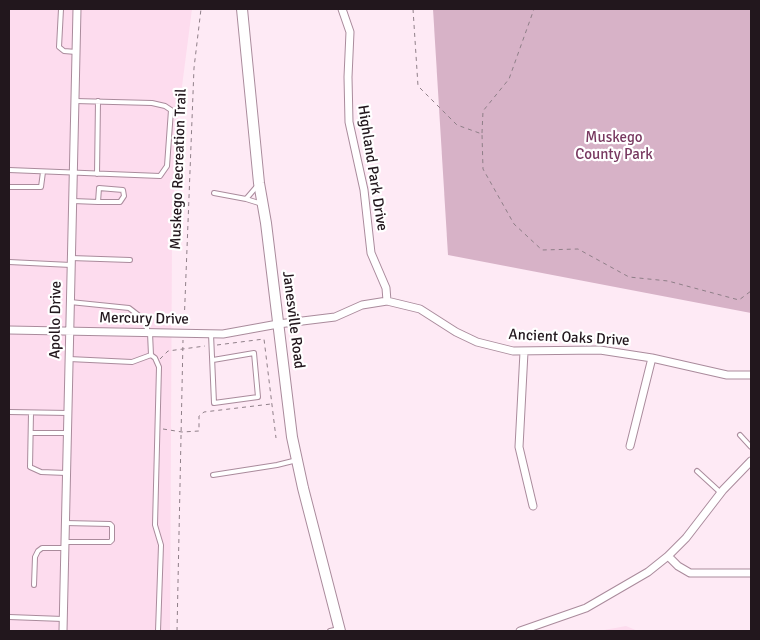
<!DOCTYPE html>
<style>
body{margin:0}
#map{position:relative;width:760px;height:640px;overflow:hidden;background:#feeaf5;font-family:Signika,sans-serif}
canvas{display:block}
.frame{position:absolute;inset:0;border:10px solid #22171d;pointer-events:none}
</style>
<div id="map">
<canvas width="760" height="640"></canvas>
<div class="frame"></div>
</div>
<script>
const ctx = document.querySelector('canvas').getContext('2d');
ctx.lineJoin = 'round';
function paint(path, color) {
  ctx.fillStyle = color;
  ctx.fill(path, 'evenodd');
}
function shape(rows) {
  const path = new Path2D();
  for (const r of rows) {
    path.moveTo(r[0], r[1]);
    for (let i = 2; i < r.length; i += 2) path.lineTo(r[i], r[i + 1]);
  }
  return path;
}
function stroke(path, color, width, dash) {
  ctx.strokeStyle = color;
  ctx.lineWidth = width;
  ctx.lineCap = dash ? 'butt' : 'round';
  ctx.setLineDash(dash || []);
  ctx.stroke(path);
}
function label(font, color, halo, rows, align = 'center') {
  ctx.font = font + ' Signika,sans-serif';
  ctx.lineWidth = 4.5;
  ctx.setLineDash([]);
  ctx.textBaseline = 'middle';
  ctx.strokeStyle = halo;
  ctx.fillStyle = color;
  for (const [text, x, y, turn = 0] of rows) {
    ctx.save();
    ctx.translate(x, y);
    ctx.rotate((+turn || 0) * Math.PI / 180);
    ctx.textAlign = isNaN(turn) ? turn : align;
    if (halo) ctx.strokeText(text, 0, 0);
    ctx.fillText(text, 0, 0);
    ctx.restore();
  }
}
const built = shape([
 [9,9,192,9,177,125,172,238,170,631,9,631],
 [626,626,638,631,599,631]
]);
const green = shape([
 [433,9,751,9,751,313,448,255]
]);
const path = shape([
 [413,9,418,86,457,125,482,134,483,169,514,224,542,250,578,249,629,277,668,281,739,300,751,291],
 [482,133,483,111,509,79,534,9],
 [184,326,194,68,201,9],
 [217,345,264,339,276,438],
 [160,359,168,351,205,346],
 [163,429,182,432,199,431,199,416,204,412,271,404],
 [177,631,183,340]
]);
const lane = shape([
 [61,9,59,47,64,51,76,52],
 [9,170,160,176,167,166,171,110,165,106,152,103,75,101],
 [97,174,98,101],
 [258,185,246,199,262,204],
 [9,187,41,187,43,172],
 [214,193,246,199],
 [73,201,98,202,120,202,124,196,123,190,99,188,98,202],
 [71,258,130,260],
 [9,262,71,265],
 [70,302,129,308,142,318,146,324,148,333],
 [150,333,151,355,155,358,159,367,155,525,161,545,158,631],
 [211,334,214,403,258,397,254,353,213,360],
 [69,359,132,362,151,355],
 [9,412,68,413],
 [31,413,30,467,41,472,66,473],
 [31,433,67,433],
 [740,435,751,447],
 [697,471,721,493],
 [213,475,277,465,297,460],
 [65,542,110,542,112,540,112,526,110,524,65,523],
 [34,585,35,557,38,551,42,548,65,548],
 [9,617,63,619],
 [330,631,339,629]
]);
const street = shape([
 [342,9,350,32,348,77,349,122,364,190,371,253,386,288,387,301],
 [9,330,223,334,278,324,335,317,362,305,387,301,420,309,456,332,477,342,513,351,600,350,652,358,727,375,751,375],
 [524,352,519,447,533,506],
 [630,446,652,358],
 [668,556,678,566,690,573,751,573],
 [63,631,77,9],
 [520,631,586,608,648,572,668,556,686,538,723,490,751,461]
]);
const secondary = shape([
 [242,9,259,183,266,223,292,437,303,488,340,631]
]);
const parkNames = [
 ["Muskego",614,138],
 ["County Park",614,155]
];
const streetNames = [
 ["Highland Park Drive",372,168,81],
 ["Muskego Recreation Trail",179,169,-88],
 ["Mercury Drive",144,319,1],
 ["Apollo Drive",56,320,-89],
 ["Janesville Road",293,320,83],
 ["Ancient Oaks Drive",569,338,3]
];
paint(built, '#fddcee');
paint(green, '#d7b2c7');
stroke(lane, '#aa8b9c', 6);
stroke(street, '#aa8b9c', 9);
stroke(secondary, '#aa8b9c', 12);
stroke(path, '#8f7f88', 1, [4, 4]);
stroke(lane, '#fff', 4);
stroke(street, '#fff', 7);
stroke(secondary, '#fff', 10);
label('15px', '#783960', '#fff', parkNames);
label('15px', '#22171d', '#fff', streetNames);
</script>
